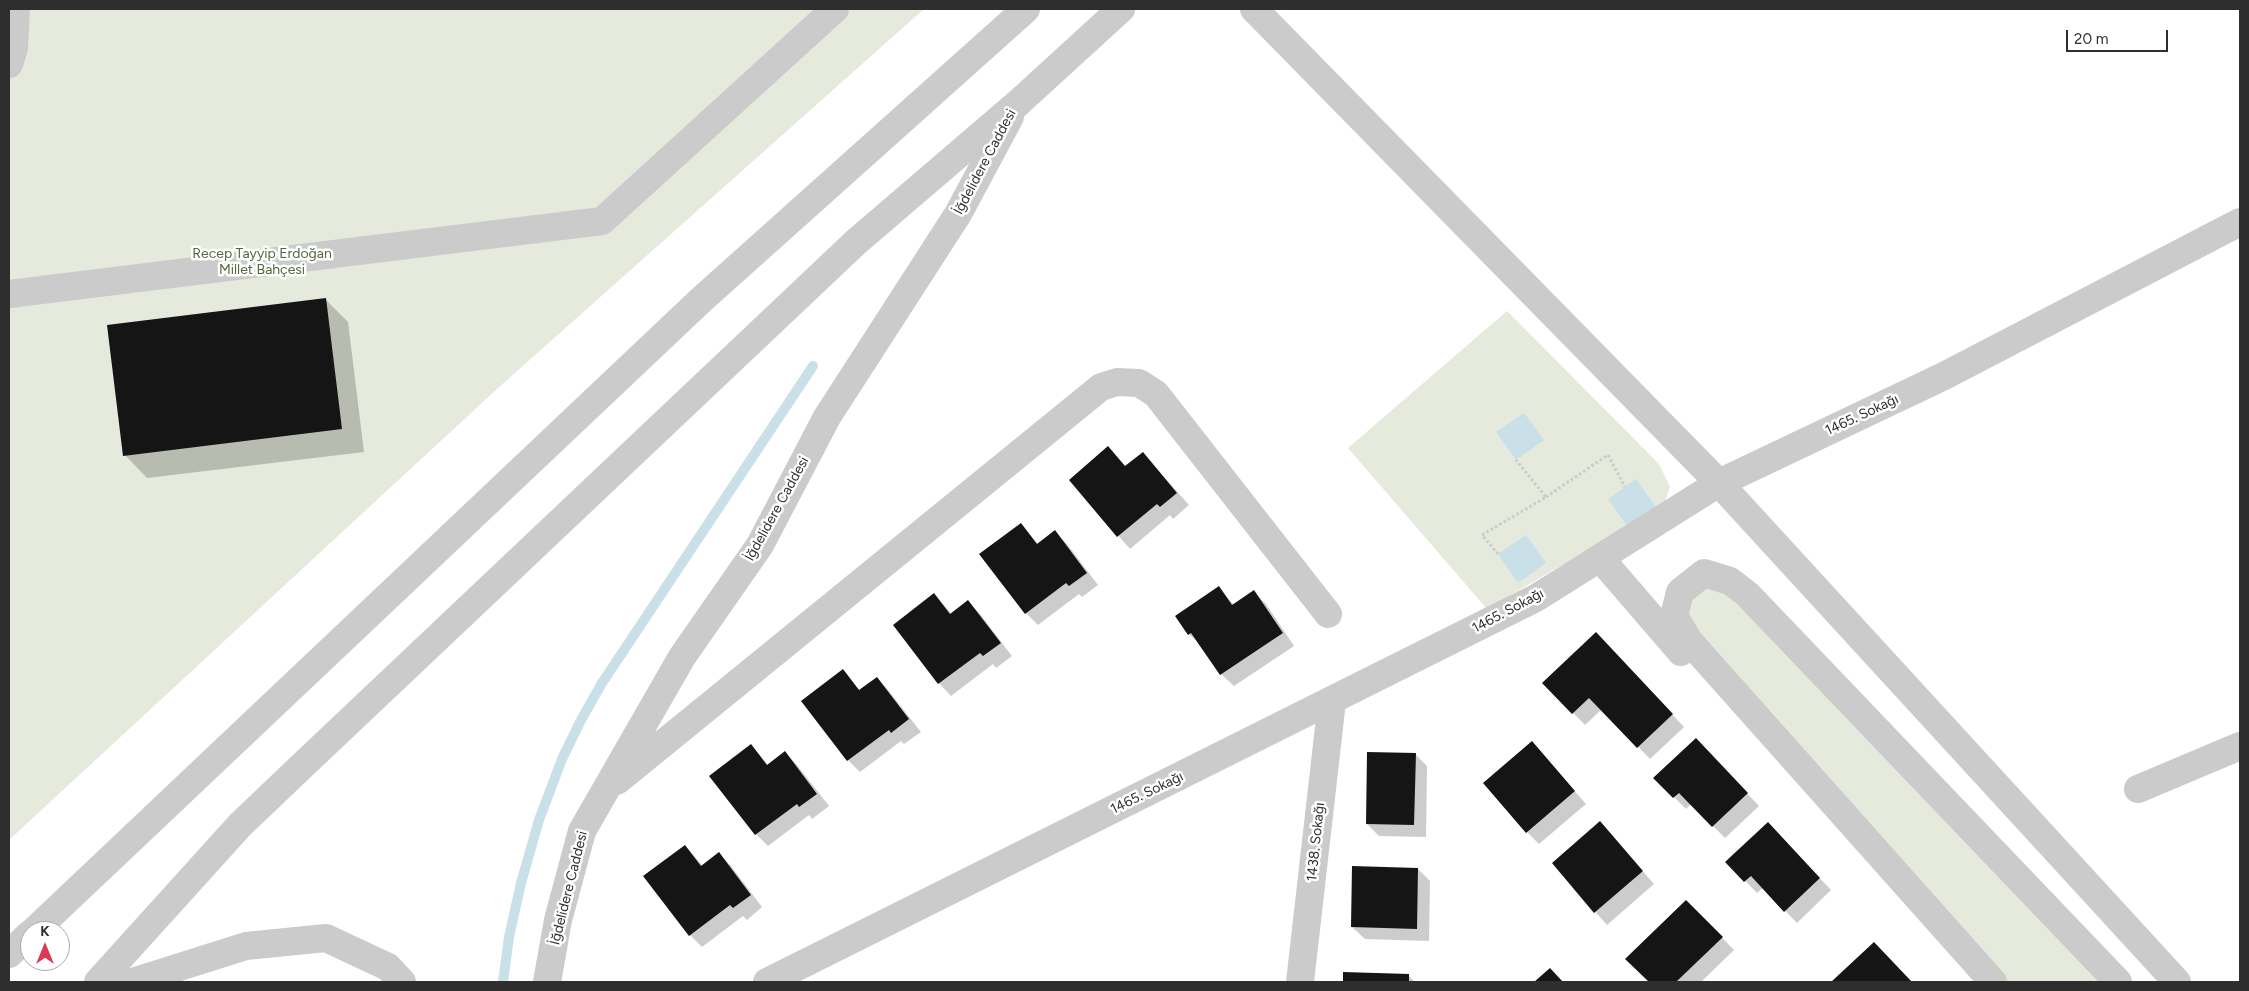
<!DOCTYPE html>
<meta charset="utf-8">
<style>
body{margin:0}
#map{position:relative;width:2249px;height:991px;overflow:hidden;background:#fff;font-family:Figtree,sans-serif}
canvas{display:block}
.frame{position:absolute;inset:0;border:10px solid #2e2e2e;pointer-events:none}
.north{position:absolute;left:20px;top:921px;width:50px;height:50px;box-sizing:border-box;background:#fff;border:1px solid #ababab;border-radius:50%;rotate:0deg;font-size:14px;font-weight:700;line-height:20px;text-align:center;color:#2e2e2e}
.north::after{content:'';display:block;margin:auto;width:18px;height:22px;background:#dc3956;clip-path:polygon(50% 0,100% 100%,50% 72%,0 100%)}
.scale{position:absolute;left:2066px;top:30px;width:102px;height:22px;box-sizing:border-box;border:2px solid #2e2e2e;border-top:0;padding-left:6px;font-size:15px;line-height:18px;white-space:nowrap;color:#2e2e2e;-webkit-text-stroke:4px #fff;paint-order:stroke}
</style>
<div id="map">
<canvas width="2249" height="991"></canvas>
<div class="frame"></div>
<div class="north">K</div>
<div class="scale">20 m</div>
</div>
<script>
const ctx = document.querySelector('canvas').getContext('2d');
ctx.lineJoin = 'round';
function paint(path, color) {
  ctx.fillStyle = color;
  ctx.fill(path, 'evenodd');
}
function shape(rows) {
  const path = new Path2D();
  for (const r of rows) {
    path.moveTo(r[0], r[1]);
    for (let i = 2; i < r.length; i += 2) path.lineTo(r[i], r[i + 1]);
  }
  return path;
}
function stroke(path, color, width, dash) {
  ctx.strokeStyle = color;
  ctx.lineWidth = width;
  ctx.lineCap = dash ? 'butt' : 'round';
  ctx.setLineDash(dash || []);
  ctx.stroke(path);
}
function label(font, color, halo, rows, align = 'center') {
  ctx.font = font + ' Figtree,sans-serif';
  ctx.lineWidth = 5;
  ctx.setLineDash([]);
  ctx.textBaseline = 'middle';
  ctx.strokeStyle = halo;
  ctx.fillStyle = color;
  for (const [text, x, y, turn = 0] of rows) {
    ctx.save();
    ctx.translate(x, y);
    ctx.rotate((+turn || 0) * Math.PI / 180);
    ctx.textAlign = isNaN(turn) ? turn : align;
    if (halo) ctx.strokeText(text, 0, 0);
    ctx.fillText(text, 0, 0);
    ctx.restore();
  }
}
const green = shape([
 [9,9,924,9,498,388,9,840],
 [1507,311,1659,464,1670,487,1664,505,1487,609,1348,448],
 [1730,581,2118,982,1993,982,1689,641,1680,592]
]);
const water = shape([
 [1524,413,1544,440,1516,460,1496,432],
 [1636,479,1656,507,1628,527,1608,499],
 [1526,535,1546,563,1518,583,1498,554]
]);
const shadow = shape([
 [325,299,348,322,364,452,147,478,125,455],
 [1108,448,1126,467,1143,453,1189,505,1173,519,1170,515,1130,549,1070,480],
 [1020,524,1038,544,1055,532,1067,544,1098,585,1082,597,1079,594,1038,625,1026,613],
 [1219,588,1234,605,1254,592,1266,604,1294,646,1234,686,1221,674,1202,646,1189,634],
 [934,595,952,614,968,602,980,614,1012,656,996,668,993,664,951,696,939,683,894,625],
 [1608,646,1684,727,1650,759,1602,709,1585,725,1544,683],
 [843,671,860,691,877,678,889,691,921,732,904,744,901,741,860,772,848,760],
 [1532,743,1586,804,1539,844,1527,832],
 [751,745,768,765,785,753,797,765,829,806,812,819,809,815,768,846,756,834,711,776],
 [1708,752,1759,806,1725,838,1691,804,1686,809,1655,778],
 [1415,754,1427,766,1426,837,1379,836,1367,824],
 [1600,823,1654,884,1607,925,1553,864],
 [1780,836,1831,890,1797,923,1763,888,1757,893,1727,862],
 [685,846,703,866,719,854,731,866,762,907,747,920,743,916,702,947,690,935],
 [1418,869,1430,881,1429,941,1365,939,1352,927],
 [1686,901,1734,950,1701,982,1650,982,1627,959],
 [1874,944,1911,982,1833,982],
 [1344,974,1408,975,1415,982,1344,982]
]);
const stream = shape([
 [503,982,509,937,521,883,539,820,562,759,581,720,602,683,813,366]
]);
const building = shape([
 [326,298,342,429,123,456,107,325],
 [1108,446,1125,466,1143,452,1177,493,1160,507,1157,504,1117,537,1069,480],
 [1021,523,1037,544,1055,530,1087,573,1069,586,1066,583,1025,614,979,554],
 [1219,586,1232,605,1254,590,1283,633,1220,675,1191,633,1188,635,1175,616],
 [934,593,950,614,968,600,1001,643,983,656,980,653,938,684,893,625],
 [1596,632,1673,714,1637,748,1589,698,1572,714,1542,683],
 [843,669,859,690,877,677,909,719,891,733,889,730,847,761,801,701],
 [1696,738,1748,793,1712,827,1679,793,1673,798,1653,778],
 [1532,741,1575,791,1526,833,1483,783],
 [751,744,767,765,785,751,817,794,799,807,797,804,755,835,709,776],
 [1367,752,1416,753,1414,825,1366,824],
 [1600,821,1643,871,1594,913,1552,863],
 [1768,822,1820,878,1784,912,1751,876,1744,882,1725,862],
 [685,845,701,866,719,852,751,895,733,908,730,905,689,936,643,876],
 [1352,866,1418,868,1417,929,1351,927],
 [1686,900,1723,937,1676,982,1649,982,1625,959],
 [1874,942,1912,982,1831,982],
 [1550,968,1563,982,1534,982],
 [1343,972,1409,974,1409,982,1343,982]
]);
const path = shape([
 [1546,497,1608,455,1625,487],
 [1498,554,1482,535,1546,497,1516,460]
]);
const minor = shape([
 [1254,9,1719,483,2177,982],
 [9,64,14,48,16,9],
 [9,294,602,221,835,9],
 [1600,558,1681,652],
 [617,781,1101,387,1117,382,1139,383,1156,394,1328,614],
 [2138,789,2240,746],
 [34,931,701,300,1026,9],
 [9,954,30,934],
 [98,982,240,825,304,764,856,242,1017,104,1121,9],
 [132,982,246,946,326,938,388,967,402,982],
 [547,982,558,920,582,831,682,657,760,545,827,417,958,214,1010,117],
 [767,982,1536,598,1719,483,1944,376,2240,222],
 [1300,982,1332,701],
 [1993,982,1689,641,1674,616,1680,592,1704,573,1730,581,1747,594,2118,982]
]);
const streetNames = [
 ["İğdelidere Caddesi",985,162,-62],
 ["1465. Sokağı",1862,415,-25],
 ["İğdelidere Caddesi",777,509,-61],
 ["1465. Sokağı",1508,611,-28],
 ["1465. Sokağı",1147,793,-26],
 ["1438. Sokağı",1316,842,-84],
 ["İğdelidere Caddesi",569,888,-76]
];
const parkNames = [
 ["Recep Tayyip Erdoğan",262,254],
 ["Millet Bahçesi",262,270]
];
paint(green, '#e5eadc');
paint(water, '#c9e0e9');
paint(shadow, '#0003');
stroke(stream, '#c9e0e9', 10);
paint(building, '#151515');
stroke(path, '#cbcbcb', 3, [2.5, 2.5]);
stroke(minor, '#cbcbcb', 28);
label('14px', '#2e2e2e', '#fff', streetNames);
label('14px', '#55673d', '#fff', parkNames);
</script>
